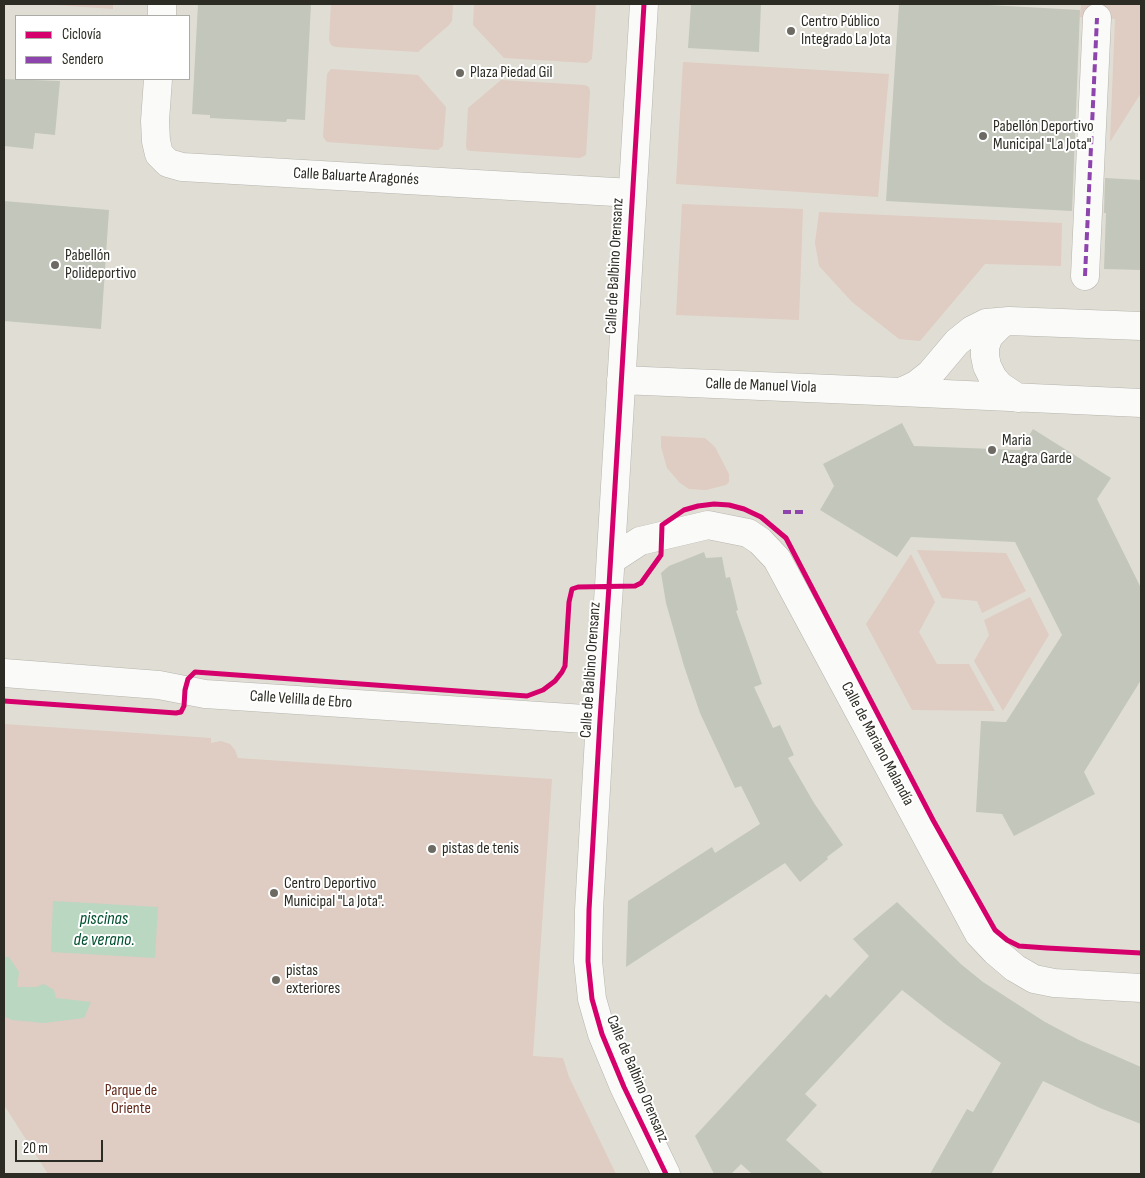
<!DOCTYPE html>
<meta charset="utf-8">
<style>
body{margin:0}
#map{position:relative;width:1145px;height:1178px;overflow:hidden;background:#e0ded4;font-family:"Sofia Sans Condensed",sans-serif}
canvas{display:block}
.frame{position:absolute;inset:0;border:5px solid #2d2c24;pointer-events:none}
.legend{position:absolute;left:15px;top:15px;width:175px;height:65px;box-sizing:border-box;background:#fff;border:1px solid #ababa7;margin:0;padding:6px 9px;list-style:none;font-size:15px;color:#2d2c24}
.legend li{display:flex;align-items:center;gap:10px;height:25px}
.legend b{width:25px;border:1px solid #ababa7}
.scale{position:absolute;left:15px;top:1140px;width:88px;height:22px;box-sizing:border-box;border:2px solid #2d2c24;border-top:0;padding-left:6px;font-size:15px;line-height:18px;white-space:nowrap;color:#2d2c24;-webkit-text-stroke:4px #fff;paint-order:stroke}
</style>
<div id="map">
<canvas width="1145" height="1178"></canvas>
<div class="frame"></div>
<ul class="legend">
<li><b style="height:6px;background:#d6006c"></b>Ciclovía</li>
<li><b style="height:6px;background:#8e44ad"></b>Sendero</li>
</ul>
<div class="scale">20 m</div>
</div>
<script>
const ctx = document.querySelector('canvas').getContext('2d');
ctx.lineJoin = 'round';
function paint(path, color) {
  ctx.fillStyle = color;
  ctx.fill(path, 'evenodd');
}
function shape(rows) {
  const path = new Path2D();
  for (const r of rows) {
    path.moveTo(r[0], r[1]);
    for (let i = 2; i < r.length; i += 2) path.lineTo(r[i], r[i + 1]);
  }
  return path;
}
function stroke(path, color, width, dash) {
  ctx.strokeStyle = color;
  ctx.lineWidth = width;
  ctx.lineCap = dash ? 'butt' : 'round';
  ctx.setLineDash(dash || []);
  ctx.stroke(path);
}
function label(font, color, halo, rows, align = 'center') {
  ctx.font = font + ' "Sofia Sans Condensed",sans-serif';
  ctx.lineWidth = 4;
  ctx.setLineDash([]);
  ctx.textBaseline = 'middle';
  ctx.strokeStyle = halo;
  ctx.fillStyle = color;
  for (const [text, x, y, turn = 0] of rows) {
    ctx.save();
    ctx.translate(x, y);
    ctx.rotate((+turn || 0) * Math.PI / 180);
    ctx.textAlign = isNaN(turn) ? turn : align;
    if (halo) ctx.strokeText(text, 0, 0);
    ctx.fillText(text, 0, 0);
    ctx.restore();
  }
}
const green = shape([
 [41,4,113,4,113,9],
 [331,4,453,4,452,21,449,25,418,52,335,47,331,45,329,40],
 [474,4,596,4,592,59,587,63,504,58,473,25],
 [1081,4,1141,4,1141,93,1110,142,1115,19,1080,17],
 [683,62,889,74,878,197,676,184],
 [331,69,418,75,446,107,443,146,438,150,327,142,323,137,327,74],
 [501,80,585,85,589,87,590,91,586,155,580,158,471,151,467,150,466,146,468,108],
 [682,204,803,209,799,320,676,315],
 [819,212,1062,223,1061,266,985,264,920,341,899,339,852,302,819,266,815,243],
 [661,436,705,438,715,447,729,474,729,482,726,485,706,490,689,489,680,483,667,468,661,447],
 [917,550,1006,553,1026,591,982,613,977,601,942,598],
 [911,554,935,602,919,632,937,664,969,664,995,711,912,710,866,624],
 [1030,597,1049,635,1003,711,974,661,989,635,984,620],
 [4,724,211,738,211,743,221,741,230,744,235,750,238,758,552,779,533,1056,563,1058,569,1077,616,1174,48,1174,4,1105]
]);
const water = shape([
 [53,901,158,907,155,958,51,952],
 [4,957,9,957,19,972,17,987,36,987,44,984,54,990,56,998,91,1002,84,1018,44,1023,12,1020,4,1016]
]);
const building = shape([
 [198,4,311,4,305,120,287,119,286,122,210,118,210,115,192,114],
 [691,4,761,4,759,52,688,48],
 [899,4,970,4,1080,10,1072,211,886,201],
 [4,79,60,81,55,135,35,133,33,149,4,146],
 [1105,178,1141,180,1141,270,1104,269,1106,213,1104,213],
 [4,201,109,210,101,329,4,321],
 [902,423,914,446,1020,450,1033,429,1111,478,1097,499,1141,588,1141,680,1084,772,1095,794,1014,836,1002,814,976,812,981,721,1006,722,1062,635,1015,542,911,537,897,557,820,510,834,486,823,464],
 [704,552,706,558,722,557,726,578,730,577,738,610,736,611,762,684,754,687,773,728,780,725,794,755,788,758,814,803,843,845,827,857,828,859,800,882,785,863,626,967,628,901,712,847,715,853,760,824,741,786,735,788,700,713,684,666,666,603,661,573,669,566],
 [897,902,962,965,983,982,1045,1022,1079,1040,1141,1067,1141,1124,1100,1108,1043,1081,991,1174,930,1174,967,1109,973,1112,1001,1063,944,1023,902,990,805,1094,817,1105,786,1140,824,1174,752,1174,741,1164,731,1174,714,1174,695,1136,826,994,830,998,869,956,853,939]
]);
const minor = shape([
 [644,4,609,586,600,720,589,910,588,961,592,999,602,1034,624,1087,666,1174],
 [162,16,162,4],
 [158,79,155,121,156,141,159,154,168,163,182,167,632,193],
 [1085,276,1097,18],
 [1009,321,1001,324,989,336,985,347,985,356,987,366,993,378,1000,386,1018,398],
 [1141,326,1009,321,986,323,972,330,957,342,930,374,916,385,901,392,1141,403],
 [621,380,901,392],
 [611,560,640,541,708,525,748,533,760,541,777,559,979,934,995,951,1015,968,1034,979,1054,983,1141,988],
 [4,673,159,685,205,694,600,720]
]);
const quiet = shape([
 [1085,276,1097,18],
 [783,512,804,512]
]);
const cycleway = shape([
 [644,4,609,586,600,720,589,910,588,961,592,999,602,1034,624,1087,666,1174],
 [4,701,176,713,181,712,184,706,185,690,188,679,195,672,527,696,543,690,555,681,562,672,565,666,569,602,572,589,578,587,635,586,641,583,661,555,662,525,684,510,698,506,714,504,729,505,744,509,761,517,786,538,933,820,995,930,1007,940,1019,946,1047,948,1141,953]
]);
const markers = [
 [791,31,5,"#6c6a62"],
 [460,73,5,"#6c6a62"],
 [983,136,5,"#6c6a62"],
 [55,265,5,"#6c6a62"],
 [992,450,5,"#6c6a62"],
 [432,849,5,"#6c6a62"],
 [274,893,5,"#6c6a62"],
 [276,980,5,"#6c6a62"]
];
const poiNames = [
 ["Centro Público",801,22],
 ["Integrado La Jota",801,40],
 ["Plaza Piedad Gil",470,73],
 ["Pabellón Deportivo",993,127],
 ["Municipal \"La Jota\"",993,145],
 ["Pabellón",65,256],
 ["Polideportivo",65,274],
 ["Maria",1002,441],
 ["Azagra Garde",1002,459],
 ["pistas de tenis",442,849],
 ["Centro Deportivo",284,884],
 ["Municipal \"La Jota\".",284,902],
 ["pistas",286,971],
 ["exteriores",286,989]
];
const streetNames = [
 ["Calle Baluarte Aragonés",356,177,3],
 ["Calle de Balbino Orensanz",615,266,-87],
 ["Calle de Manuel Viola",761,386,2],
 ["Calle de Balbino Orensanz",591,670,-86],
 ["Calle Velilla de Ebro",301,700,4],
 ["Calle de Mariano Malandía",877,744,62],
 ["Calle de Balbino Orensanz",637,1079,67]
];
const parkNames = [
 ["Parque de",131,1091],
 ["Oriente",131,1109]
];
const waterNames = [
 ["piscinas",104,919],
 ["de verano.",104,940]
];
paint(green, '#dfccc2');
paint(water, '#b9d7c1');
paint(building, '#c3c6ba');
stroke(minor, '#b6b4ac', 29);
stroke(minor, '#fafaf9', 28);
stroke(quiet, '#8e44ad', 4, [8, 4]);
stroke(cycleway, '#d6006c', 5);
for (const [x, y, r, color] of markers) {
  const dot = new Path2D();
  dot.arc(x, y, r, 0, 2 * Math.PI);
  ctx.fillStyle = color;
  ctx.fill(dot);
  stroke(dot, '#fff', 2);
}
label('16px', '#2d2c24', '#fff', poiNames, 'left');
label('16px', '#2d2c24', '#fff', streetNames);
label('16px', '#632819', '#fff', parkNames);
label('italic 18px', '#005030', '#fff', waterNames);
</script>
